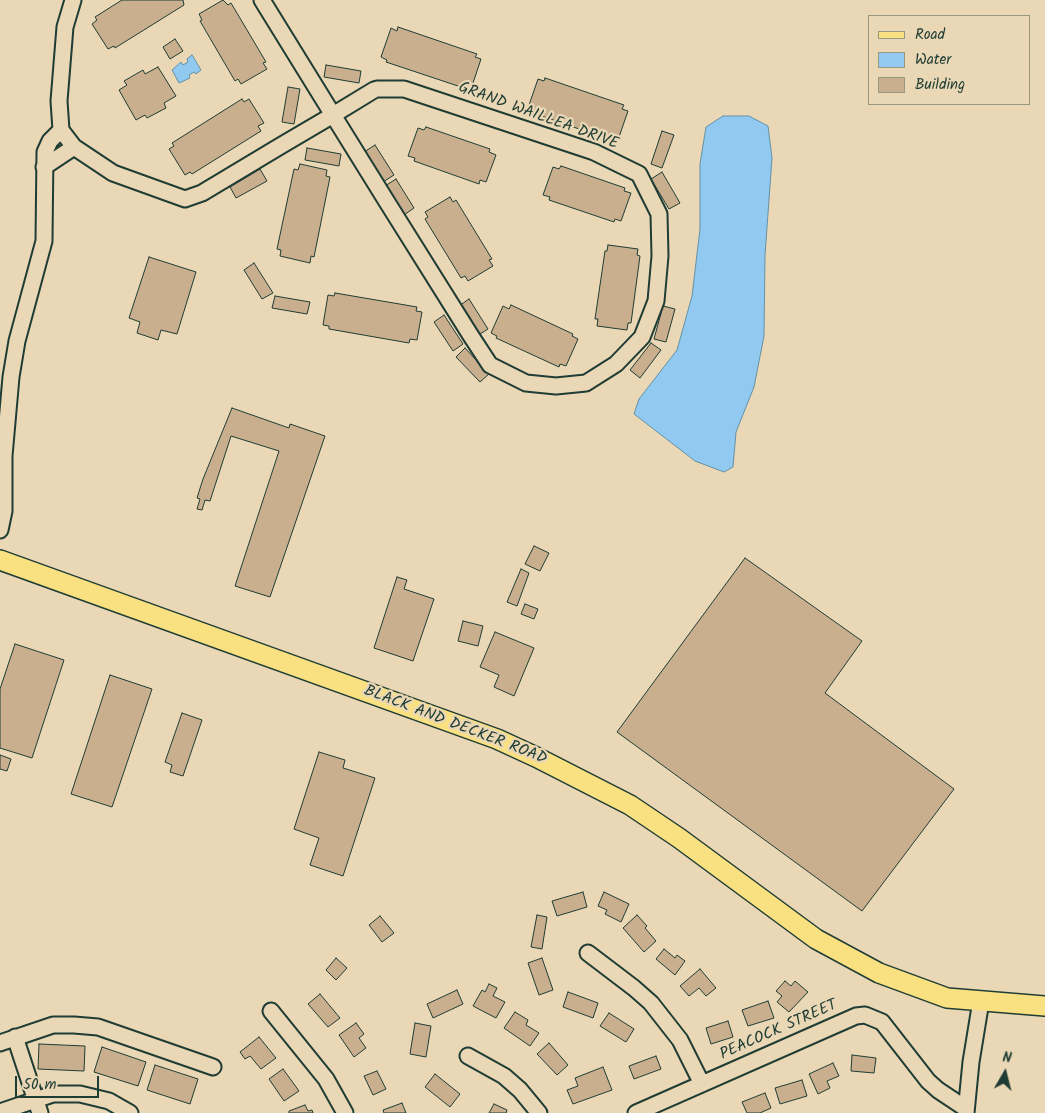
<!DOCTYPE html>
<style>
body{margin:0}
#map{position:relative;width:1045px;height:1113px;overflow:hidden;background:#e9d7b5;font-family:Kalam,sans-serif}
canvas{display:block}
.legend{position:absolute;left:868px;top:15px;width:162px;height:90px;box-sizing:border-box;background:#e9d7b5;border:1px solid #989981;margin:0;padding:6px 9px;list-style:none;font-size:15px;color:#1f3d34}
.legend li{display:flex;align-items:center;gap:10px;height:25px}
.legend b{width:25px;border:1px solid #989981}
.north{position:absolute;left:980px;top:1048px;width:50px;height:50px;-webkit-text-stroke:4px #e9d7b5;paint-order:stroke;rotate:8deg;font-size:14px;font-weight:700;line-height:20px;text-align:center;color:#1f3d34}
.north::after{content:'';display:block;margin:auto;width:18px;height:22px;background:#1f3d34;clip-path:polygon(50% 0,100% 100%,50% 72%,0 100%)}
.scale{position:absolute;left:15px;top:1076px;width:84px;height:22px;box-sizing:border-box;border:2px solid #1f3d34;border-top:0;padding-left:6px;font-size:15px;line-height:18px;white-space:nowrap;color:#1f3d34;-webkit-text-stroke:4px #e9d7b5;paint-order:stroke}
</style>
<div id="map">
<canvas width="1045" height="1113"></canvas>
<ul class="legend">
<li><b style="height:6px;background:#f9e181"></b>Road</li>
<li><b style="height:14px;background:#92c9f0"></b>Water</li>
<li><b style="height:14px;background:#c9af8e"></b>Building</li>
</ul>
<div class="north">N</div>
<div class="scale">50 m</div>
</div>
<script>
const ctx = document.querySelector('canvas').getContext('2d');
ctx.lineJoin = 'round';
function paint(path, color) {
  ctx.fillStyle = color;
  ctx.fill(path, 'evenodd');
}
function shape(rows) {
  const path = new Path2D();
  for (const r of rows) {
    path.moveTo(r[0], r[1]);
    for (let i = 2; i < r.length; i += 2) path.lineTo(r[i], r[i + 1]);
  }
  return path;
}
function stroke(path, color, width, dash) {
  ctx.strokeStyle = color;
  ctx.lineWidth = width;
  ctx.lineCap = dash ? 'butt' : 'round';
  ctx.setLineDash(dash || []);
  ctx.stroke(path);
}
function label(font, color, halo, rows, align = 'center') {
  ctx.font = font + ' Kalam,sans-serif';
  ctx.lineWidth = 4.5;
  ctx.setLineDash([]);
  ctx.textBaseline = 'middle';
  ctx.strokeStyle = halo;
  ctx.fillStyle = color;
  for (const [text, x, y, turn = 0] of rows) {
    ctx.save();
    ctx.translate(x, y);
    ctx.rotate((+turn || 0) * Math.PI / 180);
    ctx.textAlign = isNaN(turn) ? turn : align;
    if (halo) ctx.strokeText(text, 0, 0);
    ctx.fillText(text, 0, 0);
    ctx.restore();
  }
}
const water = shape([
 [192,55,201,70,196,74,194,72,189,75,190,78,179,83,172,70,181,62,183,65,188,62,187,59,192,55],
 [723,116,749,116,768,126,772,158,765,255,764,336,754,387,736,432,733,467,724,472,695,461,634,414,639,399,677,350,692,296,700,229,700,164,706,127,723,116]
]);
const building = shape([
 [122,0,183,0,184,5,115,48,114,46,108,49,92,24,97,20,95,17,122,0],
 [223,0,228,5,231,3,266,62,263,63,267,69,241,84,238,79,235,81,200,21,202,20,199,14,223,0],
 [398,27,477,54,475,57,481,59,472,86,466,84,464,88,386,62,387,60,381,57,391,28,397,31,398,27],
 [175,39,183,51,170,59,163,47,175,39],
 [326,65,361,71,359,83,324,77,326,65],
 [158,67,176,96,164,103,166,108,147,118,145,115,136,120,119,90,127,85,124,81,143,70,145,74,158,67],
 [545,78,624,105,622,109,628,111,619,137,612,135,611,140,533,113,534,110,528,108,538,79,544,81,545,78],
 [288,87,300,89,294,124,282,122,288,87],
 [242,99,244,102,249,99,264,123,258,126,261,131,192,174,190,172,185,175,169,149,174,146,172,143,242,99],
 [426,127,490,149,489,152,496,155,486,182,480,180,479,184,414,161,415,158,408,156,418,128,424,130,426,127],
 [662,131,674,135,662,168,651,164,662,131],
 [375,145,394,175,383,182,364,152,375,145],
 [307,148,341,154,339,166,305,160,307,148],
 [300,164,327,170,326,176,330,177,314,257,311,256,310,263,280,256,281,250,277,249,294,169,298,170,300,164],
 [561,166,625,188,624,191,631,193,621,221,615,219,614,222,549,200,550,197,543,195,553,167,559,169,561,166],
 [260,169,267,181,236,198,230,187,260,169],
 [662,172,680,203,669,209,651,179,662,172],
 [396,179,414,208,404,215,385,186,396,179],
 [450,197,453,202,456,200,492,259,489,260,493,266,468,281,465,276,461,278,425,219,428,217,425,212,450,197],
 [608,245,638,249,637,255,640,256,631,323,628,323,627,330,597,326,598,319,595,319,605,251,607,251,608,245],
 [149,257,196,272,177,334,161,330,158,340,137,333,140,322,129,318,149,257],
 [254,263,273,293,262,299,244,270,254,263],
 [335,293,417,307,416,311,422,312,417,340,410,339,409,343,329,329,329,326,323,325,328,295,334,296,335,293],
 [275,296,310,302,307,314,272,308,275,296],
 [469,299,488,329,477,336,459,306,469,299],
 [511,305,573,334,572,336,578,339,566,366,560,364,559,367,496,338,497,336,491,333,503,306,509,309,511,305],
 [663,306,675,309,666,342,654,339,663,306],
 [444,315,463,344,453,351,434,322,444,315],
 [651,343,661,350,640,378,630,370,651,343],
 [465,348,489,374,480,382,456,357,465,348],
 [232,408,289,428,290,424,325,436,270,597,235,586,279,451,231,436,210,501,205,500,202,510,197,509,200,499,197,498,203,479,232,408],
 [534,546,549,553,540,571,525,564,534,546],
 [745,558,862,641,825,693,954,789,862,911,617,732,745,558],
 [521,569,529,573,517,606,507,602,521,569],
 [397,577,407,580,404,589,434,599,413,661,374,648,397,577],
 [525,604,538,609,534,619,521,614,525,604],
 [463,621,483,626,478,646,458,641,463,621],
 [495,632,534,648,514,696,494,687,499,675,480,667,495,632],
 [15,644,64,660,32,758,0,748,0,689,15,644],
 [110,675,152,689,112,807,71,794,110,675],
 [182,713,202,720,183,776,170,772,172,765,165,762,182,713],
 [319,752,345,760,343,768,375,778,343,876,310,865,319,838,294,829,319,752],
 [0,755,11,759,7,771,0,769,0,755],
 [583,892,587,907,557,916,552,901,583,892],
 [604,892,629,904,621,922,605,914,607,910,598,906,604,892],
 [537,915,547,917,542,949,531,947,537,915],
 [637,915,647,926,645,928,656,941,644,952,623,928,637,915],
 [380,916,394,933,382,942,369,925,380,916],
 [664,949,675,958,677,955,685,961,675,975,656,959,664,949],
 [336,958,347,968,336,980,326,970,336,958],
 [542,958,553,990,539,995,528,963,542,958],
 [700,969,716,988,706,996,699,988,689,996,680,986,700,969],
 [785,981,791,986,795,981,808,992,789,1012,777,1002,782,996,776,991,785,981],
 [489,984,497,988,493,996,505,1002,496,1018,473,1006,482,990,485,992,489,984],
 [457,990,463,1004,433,1018,427,1004,457,990],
 [568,992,598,1003,593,1018,563,1007,568,992],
 [320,994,340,1018,328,1027,308,1004,320,994],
 [768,1001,774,1018,748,1026,742,1010,768,1001],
 [515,1012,528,1020,526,1025,539,1033,530,1046,504,1028,515,1012],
 [609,1013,634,1029,626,1042,600,1026,609,1013],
 [728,1021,733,1037,711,1044,706,1028,728,1021],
 [356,1023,364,1034,359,1038,366,1048,354,1057,339,1035,356,1023],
 [415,1023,431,1026,426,1057,410,1054,415,1023],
 [259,1037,276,1058,261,1069,250,1056,245,1059,240,1052,259,1037],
 [549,1043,568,1065,557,1075,537,1054,549,1043],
 [39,1044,85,1046,84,1071,38,1069,39,1044],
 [102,1047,146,1062,138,1086,94,1072,102,1047],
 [852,1055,876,1058,874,1073,851,1071,852,1055],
 [656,1056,661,1069,634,1079,629,1066,656,1056],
 [833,1063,839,1076,827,1081,830,1088,818,1094,809,1074,833,1063],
 [155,1065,198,1079,190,1104,147,1090,155,1065],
 [603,1067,612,1090,573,1104,567,1090,578,1086,575,1078,603,1067],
 [283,1069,299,1091,284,1101,269,1079,283,1069],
 [377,1071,386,1089,373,1095,364,1076,377,1071],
 [435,1074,460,1094,450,1107,425,1087,435,1074],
 [802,1080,807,1096,780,1104,775,1088,802,1080],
 [765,1093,771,1108,760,1113,747,1113,742,1102,765,1093],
 [402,1103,406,1113,384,1113,383,1110,402,1103],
 [494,1104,507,1110,506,1113,489,1113,494,1104],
 [305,1105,308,1111,312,1110,313,1113,289,1113,289,1111,305,1105]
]);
const minor = shape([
 [61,130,74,147,113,173,185,199,202,193,282,145,333,115,374,90,377,89,404,89,594,152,639,174,659,214,660,256,656,301,642,337,616,364,586,383,556,386,526,383,490,365,471,336,387,202,333,115,262,0],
 [61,130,59,101,65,27,73,0],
 [44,167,74,147],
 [0,530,4,511,4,456,11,377,17,341,44,241,45,152,50,141,61,130],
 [588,953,634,988,651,1003,680,1040,702,1084],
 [271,1011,326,1079,345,1113],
 [15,1037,40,1113],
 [0,1043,53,1025,74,1025,98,1027,213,1067],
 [468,1056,504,1076,520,1090,539,1113],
 [0,1112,53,1094,80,1094,109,1101,130,1113],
 [636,1113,856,1016,865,1015,882,1022,928,1081,938,1090,965,1108],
 [966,1113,971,1062,981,1001]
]);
const major = shape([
 [0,560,497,739,536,757,630,805,679,838,816,939,879,973,947,998,1045,1006]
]);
const streetNames = [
 ["GRAND WAILLEA DRIVE",538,117,20],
 ["BLACK AND DECKER ROAD",455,726,21],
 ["PEACOCK STREET",779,1031,-24]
];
paint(water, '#92c9f0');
stroke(water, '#6491a5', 1);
paint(building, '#c9af8e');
stroke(building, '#1f3d34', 1);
stroke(minor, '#1f3d34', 19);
stroke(major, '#1f3d34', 22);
stroke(minor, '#e9d7b5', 15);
stroke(major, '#f9e181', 19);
label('16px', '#1f3d34', '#e9d7b5', streetNames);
</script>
